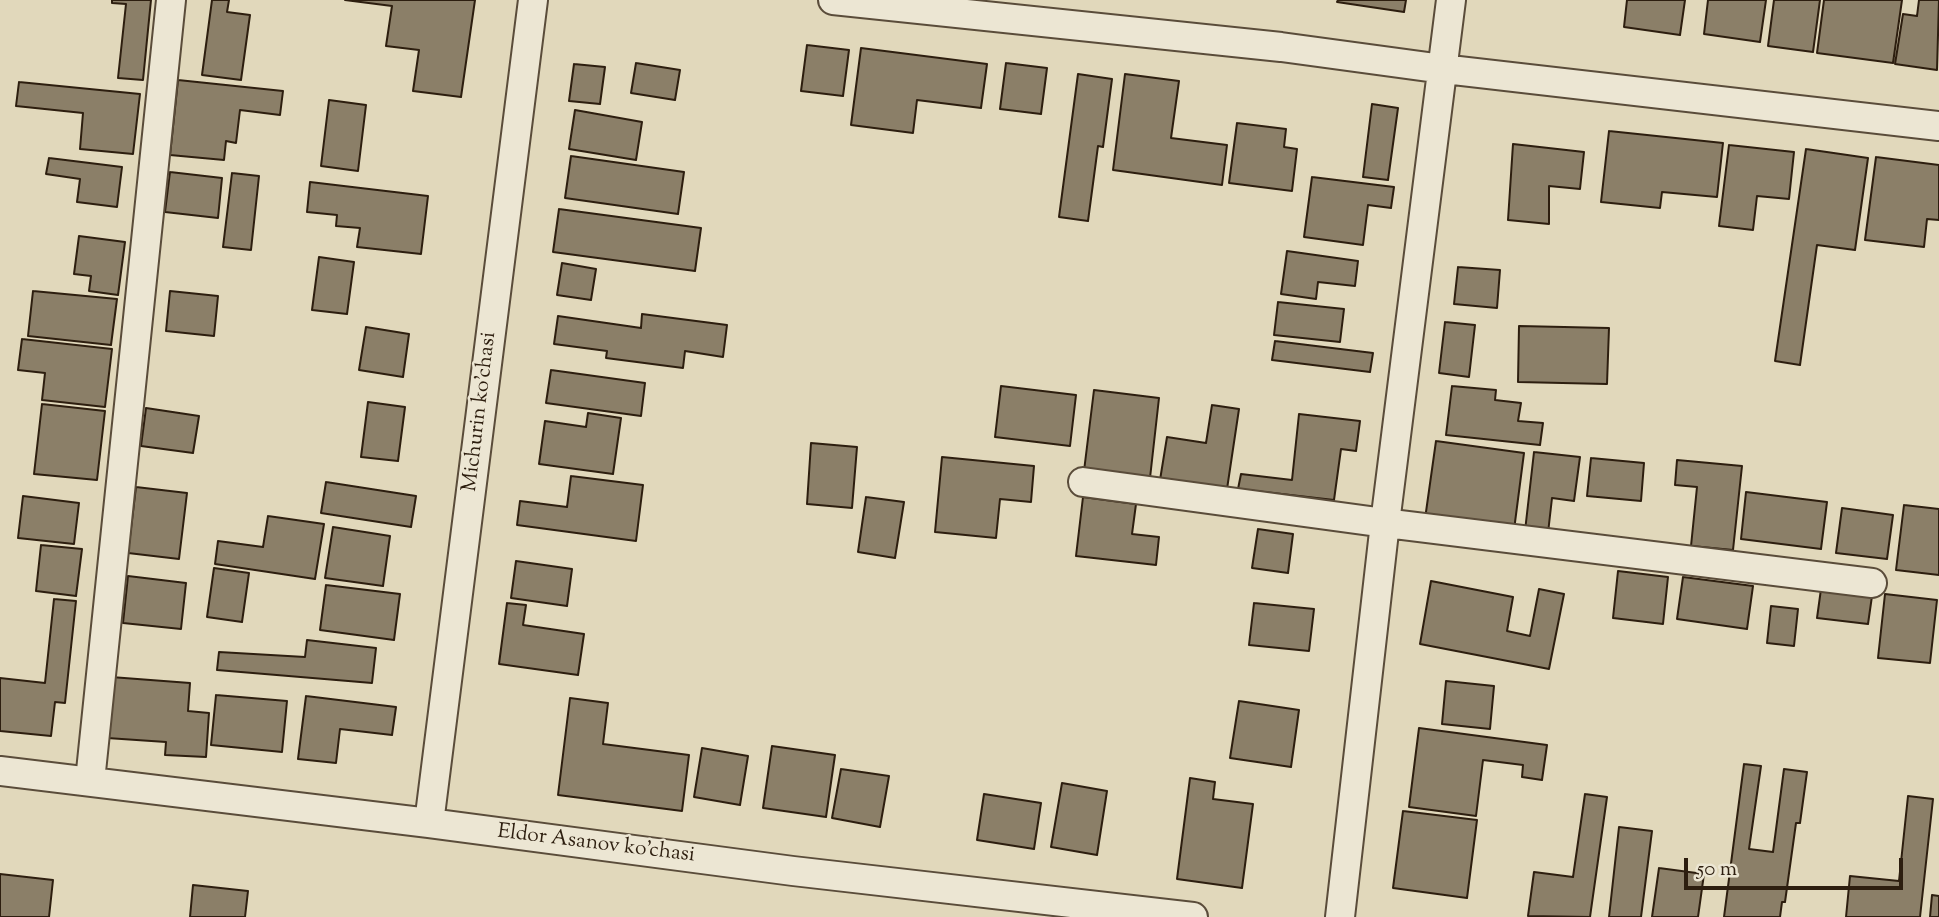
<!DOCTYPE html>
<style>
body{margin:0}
#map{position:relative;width:1939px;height:917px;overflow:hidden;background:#e1d8bb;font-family:"Sorts Mill Goudy",serif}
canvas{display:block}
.scale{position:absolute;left:1684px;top:858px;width:219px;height:32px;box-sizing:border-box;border:4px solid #2d1e0f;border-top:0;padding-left:9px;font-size:21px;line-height:24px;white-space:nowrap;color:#2d1e0f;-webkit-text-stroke:5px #ece6d3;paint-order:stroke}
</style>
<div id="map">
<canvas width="1939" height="917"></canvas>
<div class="scale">50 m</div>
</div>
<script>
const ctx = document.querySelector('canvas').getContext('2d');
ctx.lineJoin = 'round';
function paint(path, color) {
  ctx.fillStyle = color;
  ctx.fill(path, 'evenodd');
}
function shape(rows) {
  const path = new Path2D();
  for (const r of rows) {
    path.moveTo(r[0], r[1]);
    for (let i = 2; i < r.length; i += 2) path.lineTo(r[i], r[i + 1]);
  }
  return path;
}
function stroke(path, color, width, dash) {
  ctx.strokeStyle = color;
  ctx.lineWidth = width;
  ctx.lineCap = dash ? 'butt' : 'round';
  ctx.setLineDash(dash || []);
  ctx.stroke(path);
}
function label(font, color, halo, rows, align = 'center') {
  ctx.font = font + ' "Sorts Mill Goudy",serif';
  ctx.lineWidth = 5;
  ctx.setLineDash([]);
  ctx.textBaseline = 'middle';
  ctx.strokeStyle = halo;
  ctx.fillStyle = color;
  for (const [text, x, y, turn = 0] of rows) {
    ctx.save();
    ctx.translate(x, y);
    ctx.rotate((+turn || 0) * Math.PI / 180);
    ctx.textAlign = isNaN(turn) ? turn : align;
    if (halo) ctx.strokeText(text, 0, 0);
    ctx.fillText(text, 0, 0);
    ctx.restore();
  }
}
const building = shape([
 [112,0,151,0,143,80,118,78,126,4,112,3,112,0],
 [212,0,229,0,227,12,250,15,241,80,202,75,212,0],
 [345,0,475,0,461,97,413,91,419,50,386,46,392,6,345,0],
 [1338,0,1406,0,1404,12,1337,2,1338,0],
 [1627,0,1685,0,1680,35,1624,27,1627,0],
 [1708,0,1766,0,1760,42,1704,34,1708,0],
 [1774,0,1820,0,1813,52,1768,46,1774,0],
 [1824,0,1902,0,1893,63,1817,53,1824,0],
 [1919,0,1939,0,1937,70,1895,64,1903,14,1917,16,1919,0],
 [807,45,849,50,843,96,801,91,807,45],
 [861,48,987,64,981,108,917,100,913,133,851,125,861,48],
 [636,63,680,70,675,100,631,93,636,63],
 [1006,63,1047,68,1041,114,1000,109,1006,63],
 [574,64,605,67,600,104,569,101,574,64],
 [1078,74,1112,79,1103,147,1098,146,1088,221,1059,217,1078,74],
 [1125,74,1179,81,1171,138,1227,145,1222,185,1113,170,1125,74],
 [178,80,283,91,280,115,240,110,236,143,226,141,224,160,170,155,178,80],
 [19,82,140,94,133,154,80,149,83,113,16,106,19,82],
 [329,100,366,105,358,171,321,166,329,100],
 [1372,104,1398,108,1388,180,1363,177,1372,104],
 [575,110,642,122,636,160,569,149,575,110],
 [1237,123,1286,129,1284,147,1297,149,1292,191,1229,183,1237,123],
 [1609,131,1723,143,1717,197,1662,192,1660,208,1601,202,1609,131],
 [1513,144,1584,152,1580,189,1549,186,1549,224,1508,220,1513,144],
 [1729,145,1794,152,1789,199,1757,196,1753,230,1719,226,1729,145],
 [1806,149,1868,158,1855,250,1817,245,1800,365,1775,361,1806,149],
 [571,156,684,172,678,214,565,198,571,156],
 [1876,157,1939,165,1939,220,1927,219,1924,247,1865,240,1876,157],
 [49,158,122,167,117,207,77,202,80,179,46,174,49,158],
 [170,172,222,178,218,218,165,212,170,172],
 [232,173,259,176,251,250,223,247,232,173],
 [1312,177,1394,187,1391,208,1368,205,1363,245,1304,237,1312,177],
 [310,182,428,196,421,254,357,247,360,228,336,226,337,215,307,212,310,182],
 [559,209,701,228,695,271,553,252,559,209],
 [79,236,125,242,118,295,89,291,91,276,74,274,79,236],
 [1287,251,1358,261,1355,286,1318,282,1316,299,1281,294,1287,251],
 [319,257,354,262,347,314,312,310,319,257],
 [562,263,596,269,591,300,557,295,562,263],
 [1458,267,1500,270,1497,308,1454,304,1458,267],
 [33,291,117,299,111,345,28,336,33,291],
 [170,291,218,296,214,336,166,331,170,291],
 [1278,302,1344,309,1340,342,1274,335,1278,302],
 [642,314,727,325,723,357,685,351,683,368,606,358,607,351,554,344,558,316,641,328,642,314],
 [1445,322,1475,325,1469,377,1439,373,1445,322],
 [1519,326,1609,328,1607,384,1518,382,1519,326],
 [366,327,409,334,403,377,359,370,366,327],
 [22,339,112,349,105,407,42,400,45,373,18,370,22,339],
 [1275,341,1373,353,1370,372,1272,360,1275,341],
 [551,370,645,383,641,416,546,403,551,370],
 [1001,386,1076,395,1070,446,995,437,1001,386],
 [1452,386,1496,390,1495,400,1521,403,1518,421,1543,423,1540,445,1446,435,1452,386],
 [1094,390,1159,398,1150,478,1084,471,1094,390],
 [368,402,405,407,398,461,361,457,368,402],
 [42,404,105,411,97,480,34,474,42,404],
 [1212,405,1239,409,1227,489,1160,480,1167,437,1206,443,1212,405],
 [146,408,199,416,193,453,141,446,146,408],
 [588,413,621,418,613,474,539,464,545,421,586,427,588,413],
 [1299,414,1360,421,1356,451,1341,449,1334,500,1238,489,1241,474,1292,480,1299,414],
 [1436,441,1524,453,1514,530,1425,519,1436,441],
 [811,443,857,447,852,508,807,504,811,443],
 [1534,452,1580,457,1574,501,1552,498,1548,533,1525,531,1534,452],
 [942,457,1034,466,1031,502,1000,499,996,538,935,532,942,457],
 [1591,458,1644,463,1641,501,1587,496,1591,458],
 [1677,460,1742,466,1733,550,1691,546,1697,487,1675,485,1677,460],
 [571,476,643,485,636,541,517,525,520,501,567,507,571,476],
 [326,482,416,496,411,527,321,513,326,482],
 [136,487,187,493,179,559,128,553,136,487],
 [1746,492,1827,502,1821,549,1741,539,1746,492],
 [23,496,79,503,74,544,18,538,23,496],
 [866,497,904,502,895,558,858,552,866,497],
 [1083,497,1136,504,1132,534,1159,537,1156,565,1076,556,1083,497],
 [1904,505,1939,509,1939,575,1896,570,1904,505],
 [1842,508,1893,515,1887,559,1836,553,1842,508],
 [268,516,324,524,315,579,215,564,218,541,263,547,268,516],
 [333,527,390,536,383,586,325,578,333,527],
 [1258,529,1293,534,1288,573,1252,568,1258,529],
 [41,545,82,549,76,596,36,591,41,545],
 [516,561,572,569,567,606,511,598,516,561],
 [214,568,249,573,242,622,207,617,214,568],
 [1618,571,1668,577,1663,624,1613,618,1618,571],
 [128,576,186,583,181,629,123,623,128,576],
 [1683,577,1753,586,1747,629,1677,619,1683,577],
 [1431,581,1513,597,1507,631,1530,636,1539,589,1564,594,1549,669,1420,644,1431,581],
 [326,585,400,594,394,640,320,630,326,585],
 [1821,589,1872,596,1868,624,1817,618,1821,589],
 [1885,594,1937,600,1930,663,1878,658,1885,594],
 [54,599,76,601,65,703,55,702,51,736,0,731,0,678,45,683,54,599],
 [507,603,526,605,523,625,584,634,578,675,499,664,507,603],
 [1254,603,1314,609,1309,651,1249,645,1254,603],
 [1771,606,1798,609,1794,646,1767,643,1771,606],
 [307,640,376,648,372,683,217,670,219,652,305,657,307,640],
 [111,677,190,683,188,711,209,713,206,757,165,755,166,742,107,738,111,677],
 [1446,681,1494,686,1490,729,1442,724,1446,681],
 [216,695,287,701,282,752,211,745,216,695],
 [306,696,396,707,392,735,340,729,336,763,298,759,306,696],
 [570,698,608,703,603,744,689,755,682,811,558,795,570,698],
 [1239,701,1299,710,1291,767,1230,758,1239,701],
 [1419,728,1547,745,1542,780,1522,777,1523,765,1483,760,1476,816,1409,807,1419,728],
 [772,746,835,755,826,817,763,808,772,746],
 [702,748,748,756,740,805,694,797,702,748],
 [1744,764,1761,766,1749,849,1773,852,1784,769,1807,772,1800,823,1796,823,1785,902,1782,902,1780,917,1724,917,1744,764],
 [841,769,889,776,880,827,832,818,841,769],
 [1190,778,1215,782,1213,799,1253,804,1242,888,1177,879,1190,778],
 [1062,783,1107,791,1097,855,1051,847,1062,783],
 [984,794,1041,803,1034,849,977,840,984,794],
 [1585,794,1607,797,1590,917,1528,916,1534,872,1573,877,1585,794],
 [1908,796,1933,799,1920,917,1846,917,1850,876,1899,881,1908,796],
 [1403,811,1477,820,1467,898,1393,888,1403,811],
 [1619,827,1652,831,1641,917,1609,917,1619,827],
 [1659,868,1704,874,1698,917,1652,917,1659,868],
 [0,874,53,880,49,917,0,917,0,874],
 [193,885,248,891,245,917,190,917,193,885],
 [1932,895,1939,896,1939,917,1930,917,1932,895]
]);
const street = shape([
 [833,0,1281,47,1443,69,1939,126],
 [1083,482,1385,523,1872,583],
 [0,771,429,823,793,871,1193,917],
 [90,781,171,0],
 [429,823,533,0],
 [1340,917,1385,523,1451,0]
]);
const streetNames = [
 ["Michurin ko'chasi",481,412,-83],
 ["Eldor Asanov ko'chasi",596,845,7]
];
paint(building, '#8b7f68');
stroke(building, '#2d1e0f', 2);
stroke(street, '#5a4c3a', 32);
stroke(street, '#ece6d3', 28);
label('21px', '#2d1e0f', '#ece6d3', streetNames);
</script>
